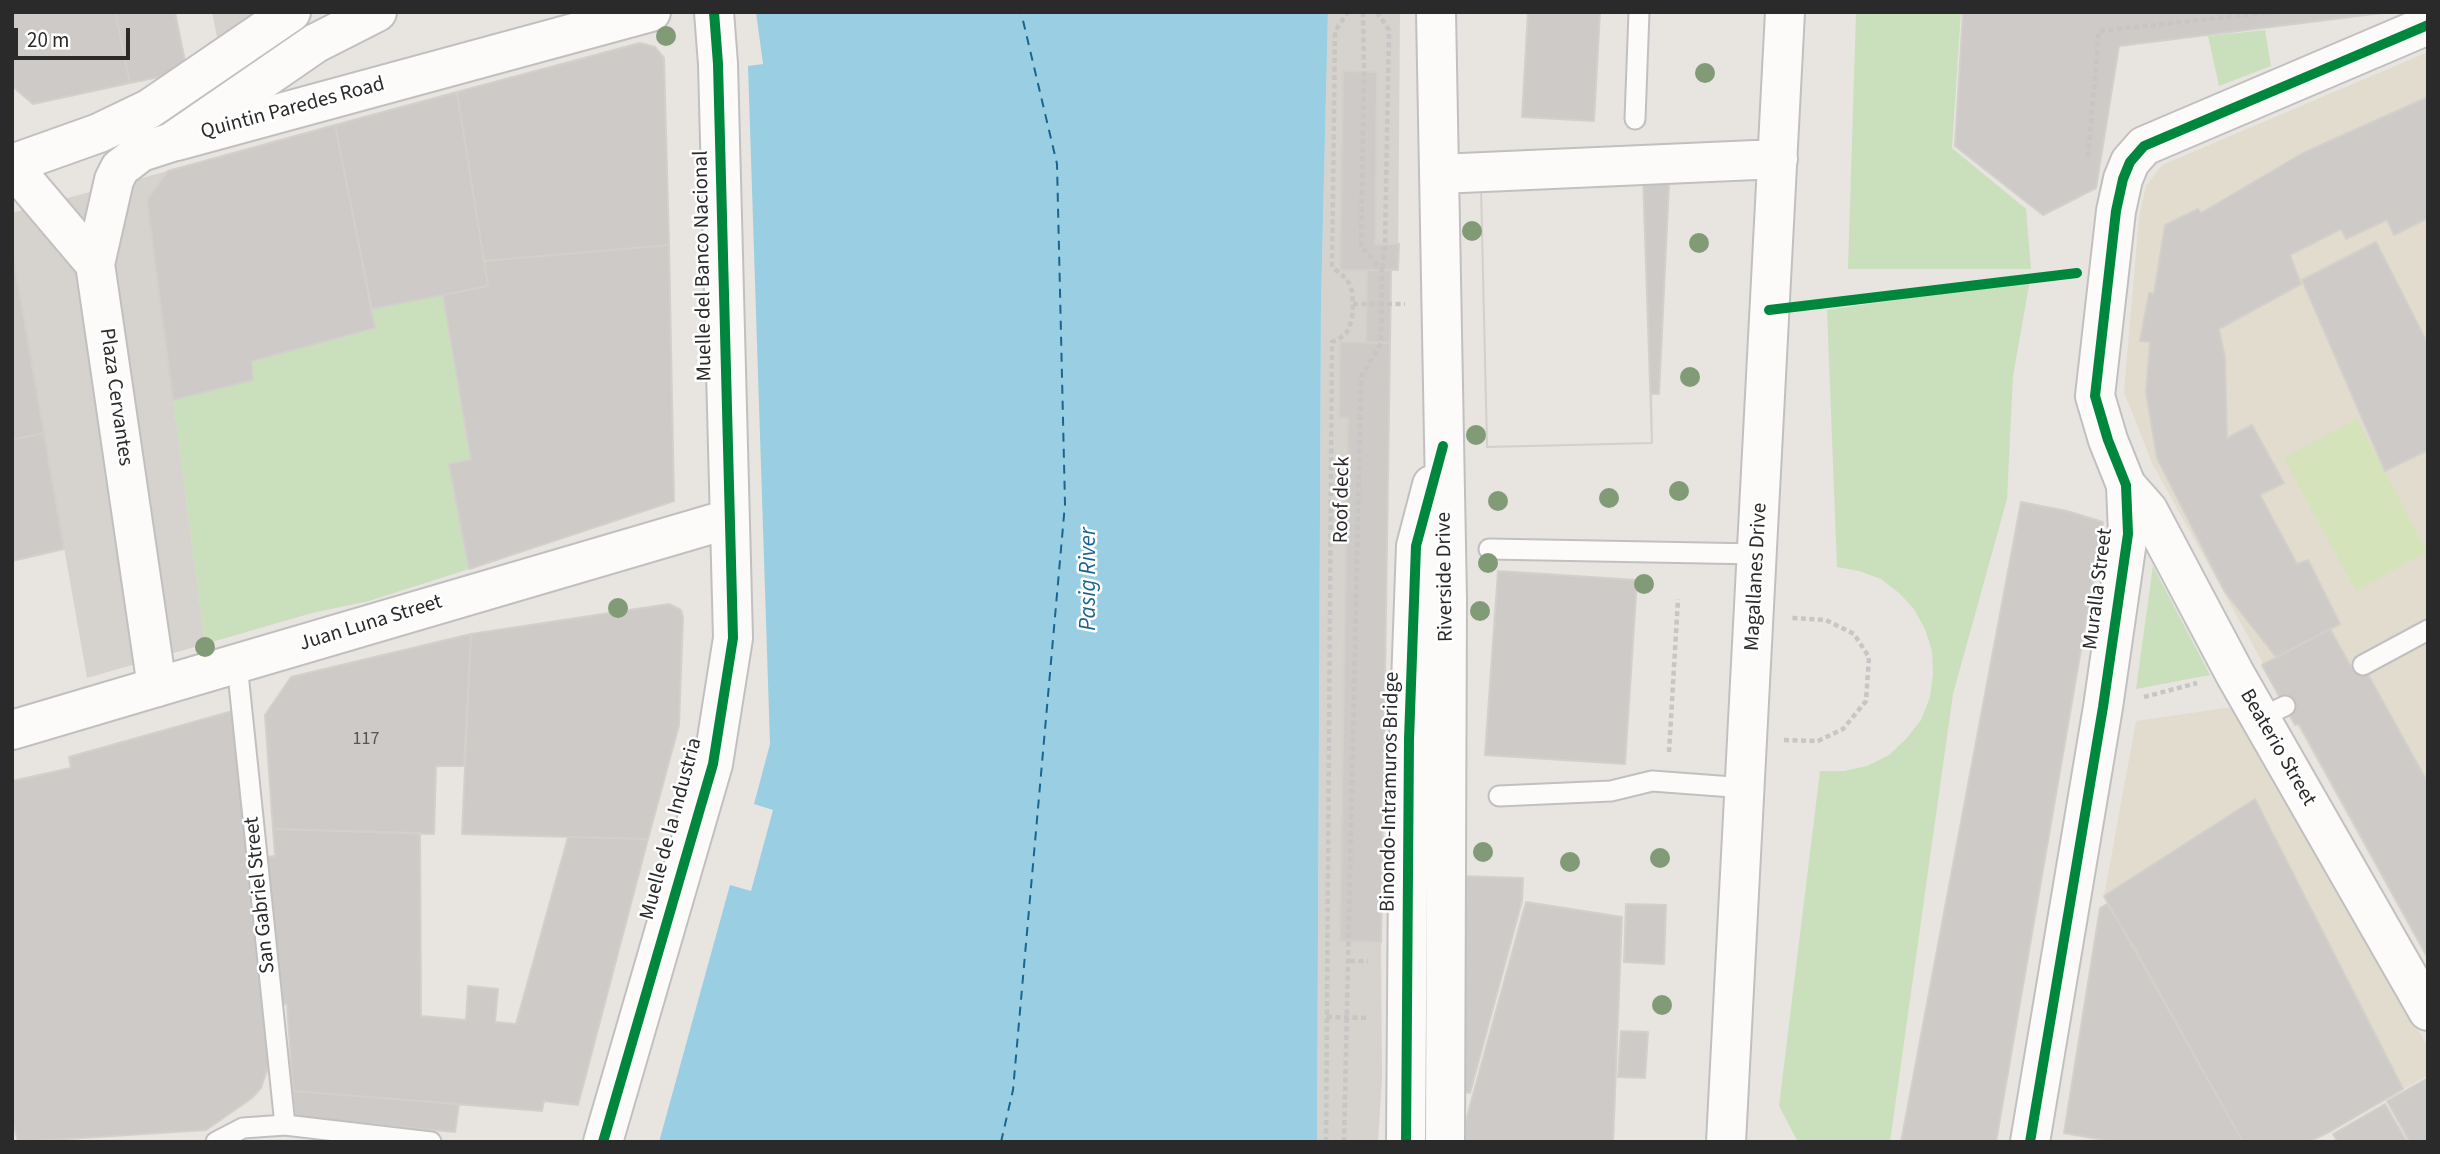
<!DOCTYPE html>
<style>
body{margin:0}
#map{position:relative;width:2440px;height:1154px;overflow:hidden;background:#e8e4e0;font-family:"Source Sans 3",sans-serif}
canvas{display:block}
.frame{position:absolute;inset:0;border:14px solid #2a2a2a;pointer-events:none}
.scale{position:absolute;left:14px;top:28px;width:116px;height:32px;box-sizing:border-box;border:4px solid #2a2a2a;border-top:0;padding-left:9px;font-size:21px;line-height:24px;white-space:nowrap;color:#2a2a2a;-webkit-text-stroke:5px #fff;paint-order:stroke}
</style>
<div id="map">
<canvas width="2440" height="1154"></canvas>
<div class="frame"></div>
<div class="scale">20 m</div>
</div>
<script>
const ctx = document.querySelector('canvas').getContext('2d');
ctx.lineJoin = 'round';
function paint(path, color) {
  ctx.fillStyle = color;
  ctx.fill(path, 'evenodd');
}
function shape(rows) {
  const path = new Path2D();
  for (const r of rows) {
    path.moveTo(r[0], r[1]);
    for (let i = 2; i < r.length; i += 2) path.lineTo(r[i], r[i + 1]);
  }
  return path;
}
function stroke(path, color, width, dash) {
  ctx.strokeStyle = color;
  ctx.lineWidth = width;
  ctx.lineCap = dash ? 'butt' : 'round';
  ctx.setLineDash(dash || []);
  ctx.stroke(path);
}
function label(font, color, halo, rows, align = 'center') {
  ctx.font = font + ' "Source Sans 3",sans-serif';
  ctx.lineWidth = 5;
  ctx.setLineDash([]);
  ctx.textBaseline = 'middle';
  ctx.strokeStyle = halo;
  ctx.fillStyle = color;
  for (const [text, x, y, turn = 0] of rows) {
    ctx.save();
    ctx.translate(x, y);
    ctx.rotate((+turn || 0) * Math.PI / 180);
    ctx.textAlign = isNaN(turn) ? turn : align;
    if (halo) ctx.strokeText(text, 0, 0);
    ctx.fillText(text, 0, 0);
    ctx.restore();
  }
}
const education = shape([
 [2428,52,2428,961,2152,463,2124,392,2139,217,2146,186,2162,165],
 [2232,707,2428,1047,2428,1075,2331,1131,2308,1142,2133,945,2104,896,2136,721]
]);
const green = shape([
 [1856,12,1961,12,1952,148,2026,209,2031,269,1848,269],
 [2265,30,2271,66,2219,86,2208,36],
 [2030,280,2013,376,2007,499,1953,694,1890,1142,1798,1142,1779,1106,1820,771,1844,771,1867,766,1889,755,1906,739,1921,720,1930,697,1933,674,1932,651,1925,629,1914,609,1899,593,1881,579,1859,571,1837,567,1827,310],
 [443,295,471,460,449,464,469,569,369,601,312,613,205,644,173,400,253,380,252,361,375,329,372,309],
 [2153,566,2210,675,2136,689]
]);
const pitch = shape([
 [2357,419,2427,552,2356,591,2284,458]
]);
const plaza = shape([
 [212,12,271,12,219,47],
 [1328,12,1400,12,1398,270,1391,271,1381,942,1382,1079,1378,1142,1317,1142,1321,303],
 [168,171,147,200,205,644,87,678,12,251,12,213]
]);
const water = shape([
 [756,12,1328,12,1321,303,1317,1142,659,1142,730,885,751,891,773,810,754,804,770,744,748,66,763,64]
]);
const ferry = shape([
 [1001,1142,1013,1090,1065,504,1057,164,1021,12]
]);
const building = shape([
 [12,12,115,12,130,83,33,104,12,86,12,12],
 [115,12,175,12,187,71,130,83,115,12],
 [1528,12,1600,12,1594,121,1522,117,1528,12],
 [1963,12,2390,12,2119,46,2096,188,2043,215,1955,146,1963,12],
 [640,43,655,47,664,58,669,245,484,261,457,92,640,43],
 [1343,71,1377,72,1375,245,1399,244,1398,270,1340,270,1343,71],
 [457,92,488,286,372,309,335,125,457,92],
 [2428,97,2428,218,2394,235,2387,220,2346,239,2341,229,2290,255,2301,284,2219,329,2225,358,2227,438,2252,425,2284,483,2260,495,2297,564,2308,560,2340,624,2276,657,2225,592,2157,458,2146,392,2150,342,2140,341,2149,293,2154,294,2165,225,2198,209,2201,213,2303,153,2428,97],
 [335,125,375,328,252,361,253,380,173,400,147,200,168,171,335,125],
 [1643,176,1652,443,1487,447,1481,187,1643,176],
 [1669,184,1659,394,1651,394,1652,443,1487,447,1481,187,1669,184],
 [2376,242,2428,344,2428,450,2385,471,2302,280,2376,242],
 [669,245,674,501,469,569,449,464,471,460,443,295,488,286,484,261,669,245],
 [12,251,44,433,12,440,12,251],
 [1367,270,1391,270,1390,343,1366,342,1367,270],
 [1340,342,1390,343,1381,942,1340,941,1348,418,1339,418,1340,342],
 [44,433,64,549,12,561,12,440,44,433],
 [2021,502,2067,511,2103,522,1996,1142,1901,1142,2021,502],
 [1498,571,1637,580,1625,764,1485,755,1498,571],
 [669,604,681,610,683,617,679,725,648,839,462,834,471,634,669,604],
 [2330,629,2351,667,2361,662,2428,783,2428,958,2299,724,2295,725,2262,665,2330,629],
 [471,634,464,766,436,766,434,834,273,829,265,715,291,677,471,634],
 [236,710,270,1061,261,1088,252,1098,206,1130,18,1142,12,1117,12,781,71,768,69,757,236,710],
 [2255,799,2403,1089,2331,1131,2308,1142,2243,1142,2104,896,2255,799],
 [273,829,420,833,421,1016,466,1020,468,986,498,989,495,1022,516,1024,568,837,648,839,578,1105,544,1101,542,1111,293,1091,287,1004,278,1004,266,857,275,856,273,829],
 [1459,876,1523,878,1522,901,1470,1093,1454,1090,1459,876],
 [1526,902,1622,917,1613,1142,1460,1142,1526,902],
 [1626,904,1666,905,1664,964,1624,962,1626,904],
 [2107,904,2133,945,2243,1142,2116,1142,2064,1133,2100,908,2107,904],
 [1621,1031,1648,1032,1645,1078,1618,1077,1621,1031],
 [2428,1078,2428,1142,2410,1142,2387,1101,2428,1078],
 [293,1091,459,1104,455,1132,295,1117,293,1091],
 [2385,1104,2407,1142,2338,1142,2333,1134,2385,1104]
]);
const path = shape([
 [1363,12,1364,72],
 [1377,12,1389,30,1385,244,1382,270],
 [2088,157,2099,31,2273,12],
 [1353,304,1405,304],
 [2144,697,2197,683],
 [1784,740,1818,741,1843,729,1866,701,1869,657,1854,634,1826,620,1791,618],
 [1669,752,1678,599],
 [1350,961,1368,961],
 [1327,1017,1368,1018],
 [1326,1142,1332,342,1340,338,1347,332,1352,319,1353,304,1352,291,1347,279,1332,267,1335,31,1348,12]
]);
const service = shape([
 [1635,119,1639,12],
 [1489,549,1758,554],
 [237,664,285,1125],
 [2363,665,2428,630],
 [2260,718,2285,706],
 [1499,796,1611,791,1652,781,1746,788],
 [216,1142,243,1128,285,1125,431,1142]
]);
const minor = shape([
 [2126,485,2148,510,2235,674,2428,1011]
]);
const tertiary = shape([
 [1436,12,1447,599,1445,1142],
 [177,141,651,12],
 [1439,174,1778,159],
 [157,687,729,519],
 [603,1142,713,764,733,638,718,64,714,12],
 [1406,1142,1409,739,1416,546,1432,485],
 [1726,1142,1785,12],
 [2030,1142,2103,707,2128,534,2126,485,2108,440,2095,396,2116,211,2123,179,2130,162,2144,146,2428,25]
]);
const secondary = shape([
 [12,164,99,133,149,109,291,12],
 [12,166,95,264],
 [12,730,157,687,95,264,114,180,120,168,141,152,172,142,316,43,377,12]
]);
const pathBridge = shape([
 [1344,1142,1361,377,1381,343,1382,270,1361,246,1364,72]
]);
const cycleway = shape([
 [1769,310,2077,273],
 [603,1142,713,764,733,638,718,64,714,12],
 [1406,1142,1409,739,1416,546,1443,446],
 [2030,1142,2103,707,2128,534,2126,485,2108,440,2095,396,2116,211,2123,179,2130,162,2144,146,2428,25]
]);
const trees = [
 [666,36],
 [1705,73],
 [1472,231],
 [1699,243],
 [1690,377],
 [1476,435],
 [1679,491],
 [1609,498],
 [1498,501],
 [1488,563],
 [1644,584],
 [618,608],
 [1480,611],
 [205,647],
 [1483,852],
 [1660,858],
 [1570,862],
 [1662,1005]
];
const numberNames = [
 ["117",366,740]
];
const streetNames = [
 ["Quintin Paredes Road",293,109,-15],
 ["Muelle del Banco Nacional",704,266,-91],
 ["Plaza Cervantes",115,397,82],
 ["Roof deck",1343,500,-89],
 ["Riverside Drive",1446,577,-91],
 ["Magallanes Drive",1757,577,-87],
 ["Muralla Street",2099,589,-83],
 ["Juan Luna Street",371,624,-17],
 ["Beaterio Street",2277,748,60],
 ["Binondo-Intramuros Bridge",1391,792,-89],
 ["Muelle de la Industria",672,829,-75],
 ["San Gabriel Street",261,895,-96]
];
const waterNames = [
 ["Pasig River",1090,579,-90]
];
paint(education, '#e2dccf');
paint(green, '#cae0bc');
paint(pitch, '#d4e3ba');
paint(plaza, '#d6d2ce');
paint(water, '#9acfe3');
stroke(ferry, '#19658f', 2, [9, 7]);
paint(building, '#cdcac7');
stroke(building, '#d3d0cc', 2);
stroke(service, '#c1c0c0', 23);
stroke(minor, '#c1c0c0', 42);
stroke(tertiary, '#c1c0c0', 42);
stroke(secondary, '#c1c0c0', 42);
stroke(path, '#c6c6c5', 4.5, [5, 3.5]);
stroke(service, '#fcfbfa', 19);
stroke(minor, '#fcfbfa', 38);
stroke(tertiary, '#fcfbfa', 38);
stroke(secondary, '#fcfbfa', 38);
stroke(pathBridge, '#c6c6c5', 4.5, [5, 3.5]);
stroke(cycleway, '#00873e', 10);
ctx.fillStyle = '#819b76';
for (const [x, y] of trees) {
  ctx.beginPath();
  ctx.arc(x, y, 10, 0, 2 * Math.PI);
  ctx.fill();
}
label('18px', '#545453', null, numberNames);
label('21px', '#2a2a2a', '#fff', streetNames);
label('italic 23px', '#19658f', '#fff', waterNames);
</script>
